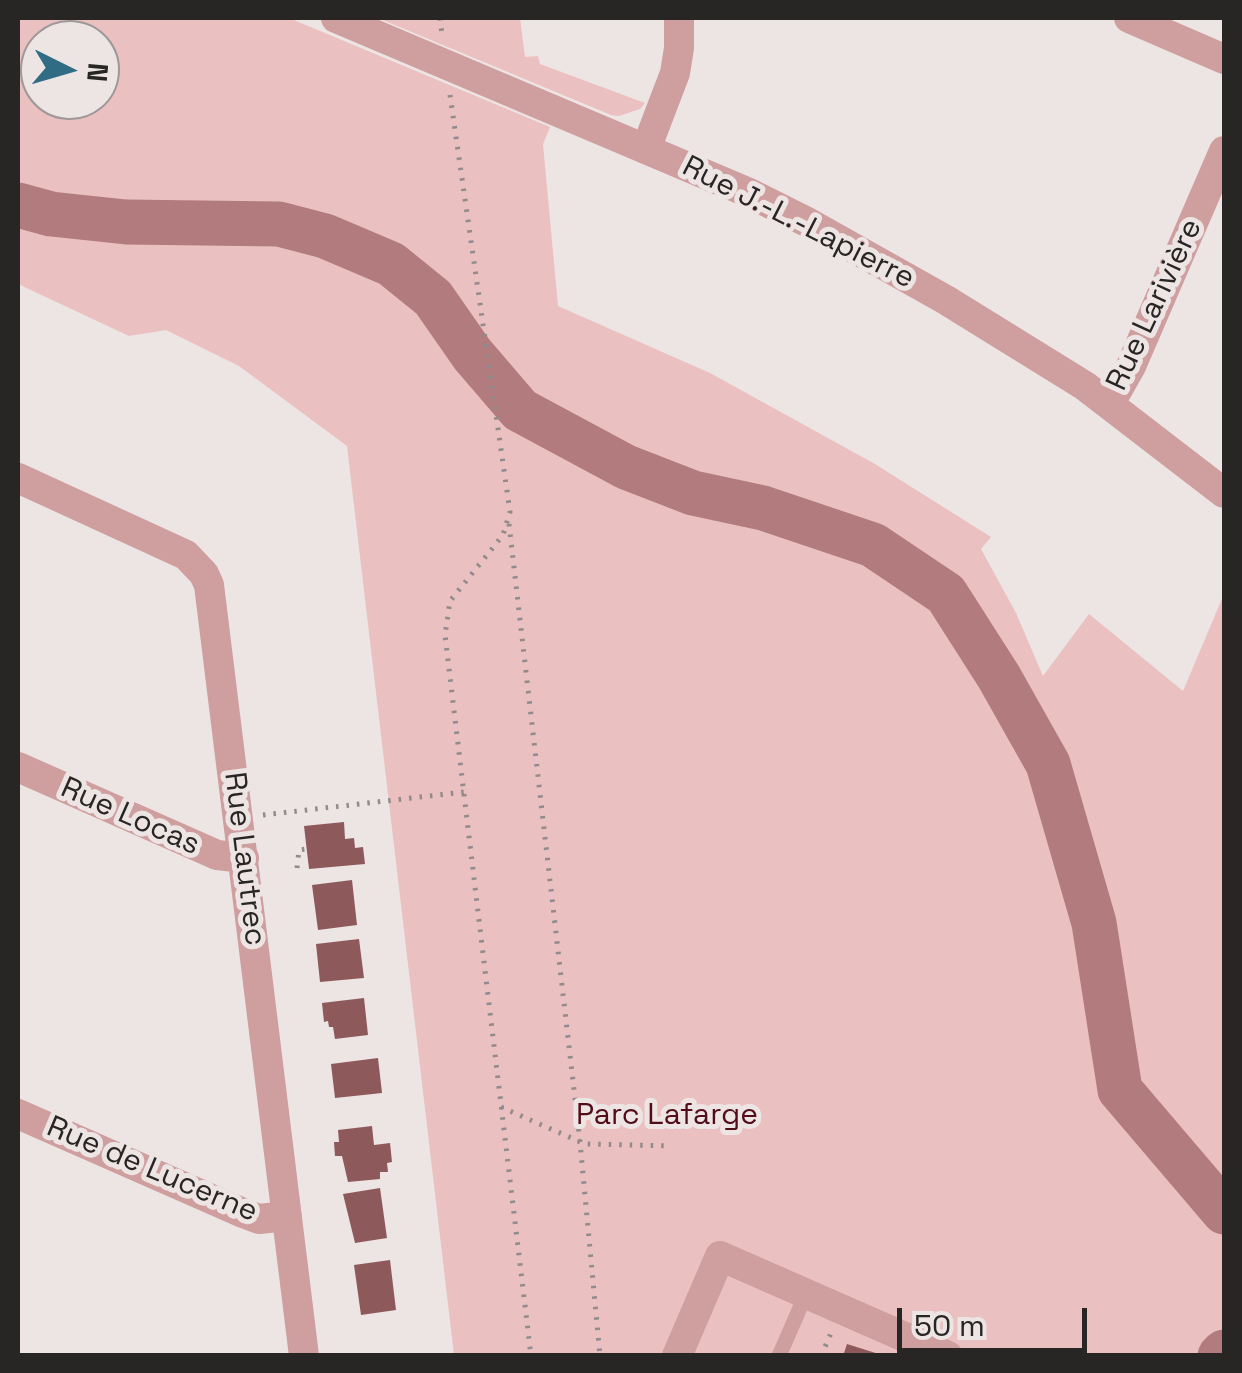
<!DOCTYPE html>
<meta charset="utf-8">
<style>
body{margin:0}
#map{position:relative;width:1242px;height:1373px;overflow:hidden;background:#ede4e4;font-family:"Space Grotesk",sans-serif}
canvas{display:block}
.frame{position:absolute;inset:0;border:20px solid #282525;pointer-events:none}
.north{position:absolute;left:20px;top:20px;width:100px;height:100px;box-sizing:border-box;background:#ede4e4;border:2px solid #9e9898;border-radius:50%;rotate:95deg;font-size:28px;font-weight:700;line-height:40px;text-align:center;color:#282525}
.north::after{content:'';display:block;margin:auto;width:35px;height:45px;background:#306c84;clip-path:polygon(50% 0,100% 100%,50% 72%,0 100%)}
.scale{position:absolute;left:897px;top:1308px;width:190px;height:45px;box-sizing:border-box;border:5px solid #282525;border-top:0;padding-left:12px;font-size:30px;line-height:35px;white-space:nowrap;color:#282525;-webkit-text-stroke:8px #ede4e4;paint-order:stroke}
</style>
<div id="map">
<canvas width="1242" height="1373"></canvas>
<div class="frame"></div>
<div class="north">N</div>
<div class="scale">50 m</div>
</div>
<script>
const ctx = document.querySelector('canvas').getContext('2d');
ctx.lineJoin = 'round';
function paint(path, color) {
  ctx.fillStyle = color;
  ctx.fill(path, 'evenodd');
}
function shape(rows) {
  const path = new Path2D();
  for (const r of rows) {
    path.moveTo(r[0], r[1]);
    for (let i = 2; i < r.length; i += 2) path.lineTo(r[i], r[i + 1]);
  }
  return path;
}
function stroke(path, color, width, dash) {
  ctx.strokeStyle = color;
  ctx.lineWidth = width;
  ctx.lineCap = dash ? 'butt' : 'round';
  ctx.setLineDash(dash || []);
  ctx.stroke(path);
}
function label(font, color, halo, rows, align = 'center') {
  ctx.font = font + ' "Space Grotesk",sans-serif';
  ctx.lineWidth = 10;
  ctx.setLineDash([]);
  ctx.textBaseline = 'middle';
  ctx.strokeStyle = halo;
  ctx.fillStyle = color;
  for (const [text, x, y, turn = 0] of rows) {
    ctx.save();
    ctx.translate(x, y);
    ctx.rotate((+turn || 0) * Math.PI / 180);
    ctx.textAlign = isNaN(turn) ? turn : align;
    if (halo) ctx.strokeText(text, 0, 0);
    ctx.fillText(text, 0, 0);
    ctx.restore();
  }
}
const green = shape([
 [18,18,289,18,550,127,543,144,558,306,710,373,875,464,991,537,981,549,1016,613,1043,676,1089,614,1183,691,1224,594,1224,1355,454,1355,347,446,239,366,166,330,129,336,18,284],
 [40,40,100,40,100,100,40,100],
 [378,18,520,18,525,57,538,56,540,64,645,103,640,109,619,116,611,115]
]);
const river = shape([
 [18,205,51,214,126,222,279,224,325,236,391,264,433,298,472,354,520,410,626,467,693,493,763,508,873,545,946,594,999,677,1048,764,1094,923,1120,1090,1224,1212],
 [1220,1356,1224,1352]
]);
const building = shape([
 [344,822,345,839,354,838,355,848,363,847,365,864,309,869,304,826],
 [352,880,357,925,318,930,312,885],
 [359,939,364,978,320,982,316,944],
 [364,998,368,1035,335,1039,333,1027,329,1027,328,1021,324,1022,322,1003],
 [378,1058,382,1093,335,1098,331,1064],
 [372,1126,374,1145,390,1143,392,1162,387,1163,388,1172,380,1172,380,1179,348,1182,342,1156,335,1156,334,1142,339,1142,338,1130],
 [380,1188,387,1238,355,1243,343,1194],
 [390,1260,396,1310,361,1315,354,1265],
 [847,1344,882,1355,881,1356,843,1356]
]);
const path = shape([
 [440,18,442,34],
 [450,95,510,512,503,535,450,601,445,635,531,1356],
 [509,524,580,1142,600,1356],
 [263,815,464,792],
 [297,868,299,850,307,849],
 [501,1107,585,1144,669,1146],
 [821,1356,832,1331]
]);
const service = shape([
 [779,1356,806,1294]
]);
const minor = shape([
 [336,18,747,192,809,223,946,300,1085,386,1224,493],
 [1129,18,1224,59],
 [646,149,675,73,679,48,679,18],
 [1110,403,1131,366,1224,151],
 [18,478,186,555,204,574,209,585,304,1356],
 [18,767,217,855,244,858],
 [18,1114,243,1213,259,1219,287,1216],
 [677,1356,720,1256,948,1356]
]);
const streetNames = [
 ["Rue J.-L.-Lapierre",798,223,27],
 ["Rue Larivière",1155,305,-65],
 ["Rue Locas",130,817,24],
 ["Rue Lautrec",244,859,83],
 ["Rue de Lucerne",152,1170,23]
];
const parkNames = [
 ["Parc Lafarge",667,1116]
];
paint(green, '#ebc0c1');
stroke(river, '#b27b7d', 45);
paint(building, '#8d595b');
stroke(path, '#918b8b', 5, [2.5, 8]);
stroke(service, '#cf9e9f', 15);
stroke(minor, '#cf9e9f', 30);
label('30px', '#282525', '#ede4e4', streetNames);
label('30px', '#520d19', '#ede4e4', parkNames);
</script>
